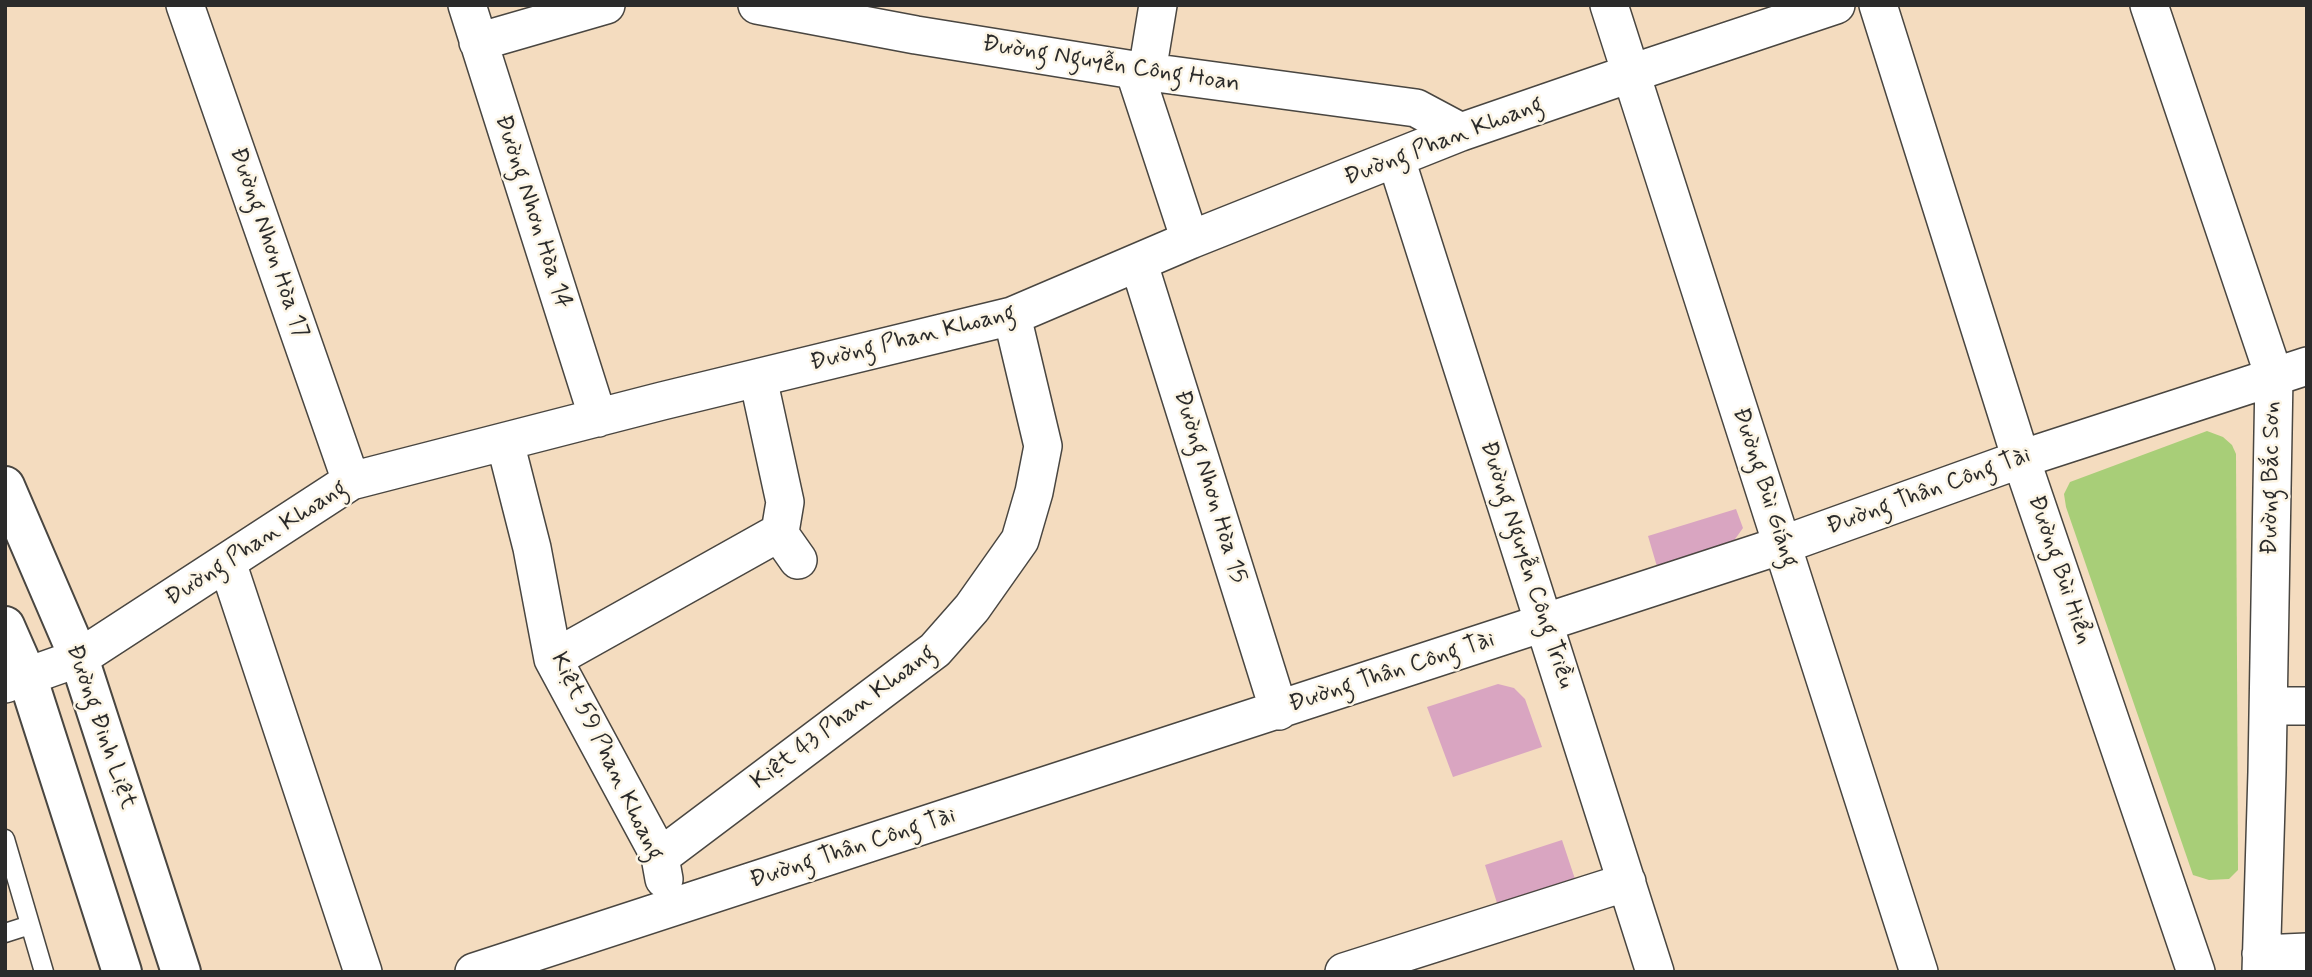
<!DOCTYPE html>
<meta charset="utf-8">
<style>
body{margin:0}
#map{position:relative;width:2312px;height:977px;overflow:hidden;background:#f4dcbf;font-family:Mynerve,sans-serif}
canvas{display:block}
.frame{position:absolute;inset:0;border:7px solid #2b2b2b;pointer-events:none}
</style>
<div id="map">
<canvas width="2312" height="977"></canvas>
<div class="frame"></div>
</div>
<script>
const ctx = document.querySelector('canvas').getContext('2d');
ctx.lineJoin = 'round';
function paint(path, color) {
  ctx.fillStyle = color;
  ctx.fill(path, 'evenodd');
}
function shape(rows) {
  const path = new Path2D();
  for (const r of rows) {
    path.moveTo(r[0], r[1]);
    for (let i = 2; i < r.length; i += 2) path.lineTo(r[i], r[i + 1]);
  }
  return path;
}
function stroke(path, color, width, dash) {
  ctx.strokeStyle = color;
  ctx.lineWidth = width;
  ctx.lineCap = dash ? 'butt' : 'round';
  ctx.setLineDash(dash || []);
  ctx.stroke(path);
}
function label(font, color, halo, rows, align = 'center') {
  ctx.font = font + ' Mynerve,sans-serif';
  ctx.lineWidth = 5;
  ctx.setLineDash([]);
  ctx.textBaseline = 'middle';
  ctx.strokeStyle = halo;
  ctx.fillStyle = color;
  for (const [text, x, y, turn = 0] of rows) {
    ctx.save();
    ctx.translate(x, y);
    ctx.rotate((+turn || 0) * Math.PI / 180);
    ctx.textAlign = isNaN(turn) ? turn : align;
    if (halo) ctx.strokeText(text, 0, 0);
    ctx.fillText(text, 0, 0);
    ctx.restore();
  }
}
const green = shape([
 [2207,431,2223,437,2232,445,2236,454,2238,870,2229,879,2209,880,2193,875,2066,507,2064,494,2070,482]
]);
const building = shape([
 [1736,509,1743,528,1728,549,1658,570,1648,536],
 [1498,684,1514,688,1525,699,1542,747,1453,777,1427,707],
 [1562,840,1575,879,1497,903,1485,865]
]);
const service = shape([
 [5,839,44,972],
 [5,933,30,925]
]);
const minor = shape([
 [185,5,351,481],
 [467,5,598,418],
 [757,5,916,35,1134,70,1416,108,1461,132],
 [1609,5,1919,972],
 [1878,5,2021,459,2196,972],
 [2149,5,2274,376,2267,772,2261,972],
 [478,42,606,5],
 [1134,70,1190,240],
 [1147,72,1158,5],
 [1396,159,1655,972],
 [1139,264,1279,711],
 [505,442,532,548,553,659,660,857,664,879],
 [779,533,798,560],
 [227,562,363,972],
 [553,659,780,532,785,502,758,378],
 [5,684,79,658,351,481,662,401,1012,316,1190,240,1461,132,1632,73,1836,5],
 [2269,706,2307,706],
 [660,857,935,650,972,608,1020,540,1034,492,1043,446,1012,316],
 [2261,954,2307,952],
 [474,972,1782,545,2021,459,2307,366],
 [1344,972,1627,882]
]);
const tertiary = shape([
 [5,486,79,658,181,972],
 [5,626,27,676,122,972]
]);
const streetNames = [
 ["Đường Nguyễn Công Hoan",1111,65,9],
 ["Đường Phan Khoang",1444,142,-21],
 ["Đường Nhơn Hòa 14",532,212,72],
 ["Đường Nhơn Hòa 17",268,243,71],
 ["Đường Phan Khoang",913,339,-14],
 ["Đường Bắc Sơn",2272,478,-89],
 ["Đường Nhơn Hòa 15",1209,487,73],
 ["Đường Bùi Giáng",1764,488,72],
 ["Đường Thân Công Tài",1929,492,-20],
 ["Đường Phan Khoang",257,544,-33],
 ["Đường Nguyễn Công Triều",1526,565,72],
 ["Đường Bùi Hiển",2059,570,71],
 ["Đường Thân Công Tài",1392,673,-18],
 ["Kiệt 43 Phan Khoang",844,718,-37],
 ["Đường Đinh Liệt",100,727,71],
 ["Kiệt 59 Phan Khoang",606,757,64],
 ["Đường Thân Công Tài",853,849,-18]
];
paint(green, '#a8ce78');
paint(building, '#d9a5c1');
stroke(service, '#494641', 21);
stroke(minor, '#494641', 40);
stroke(tertiary, '#494641', 42);
stroke(service, '#fff', 18);
stroke(minor, '#fff', 37);
stroke(tertiary, '#fff', 38);
label('24px', '#2b2b2b', '#fcf5e5', streetNames);
</script>
